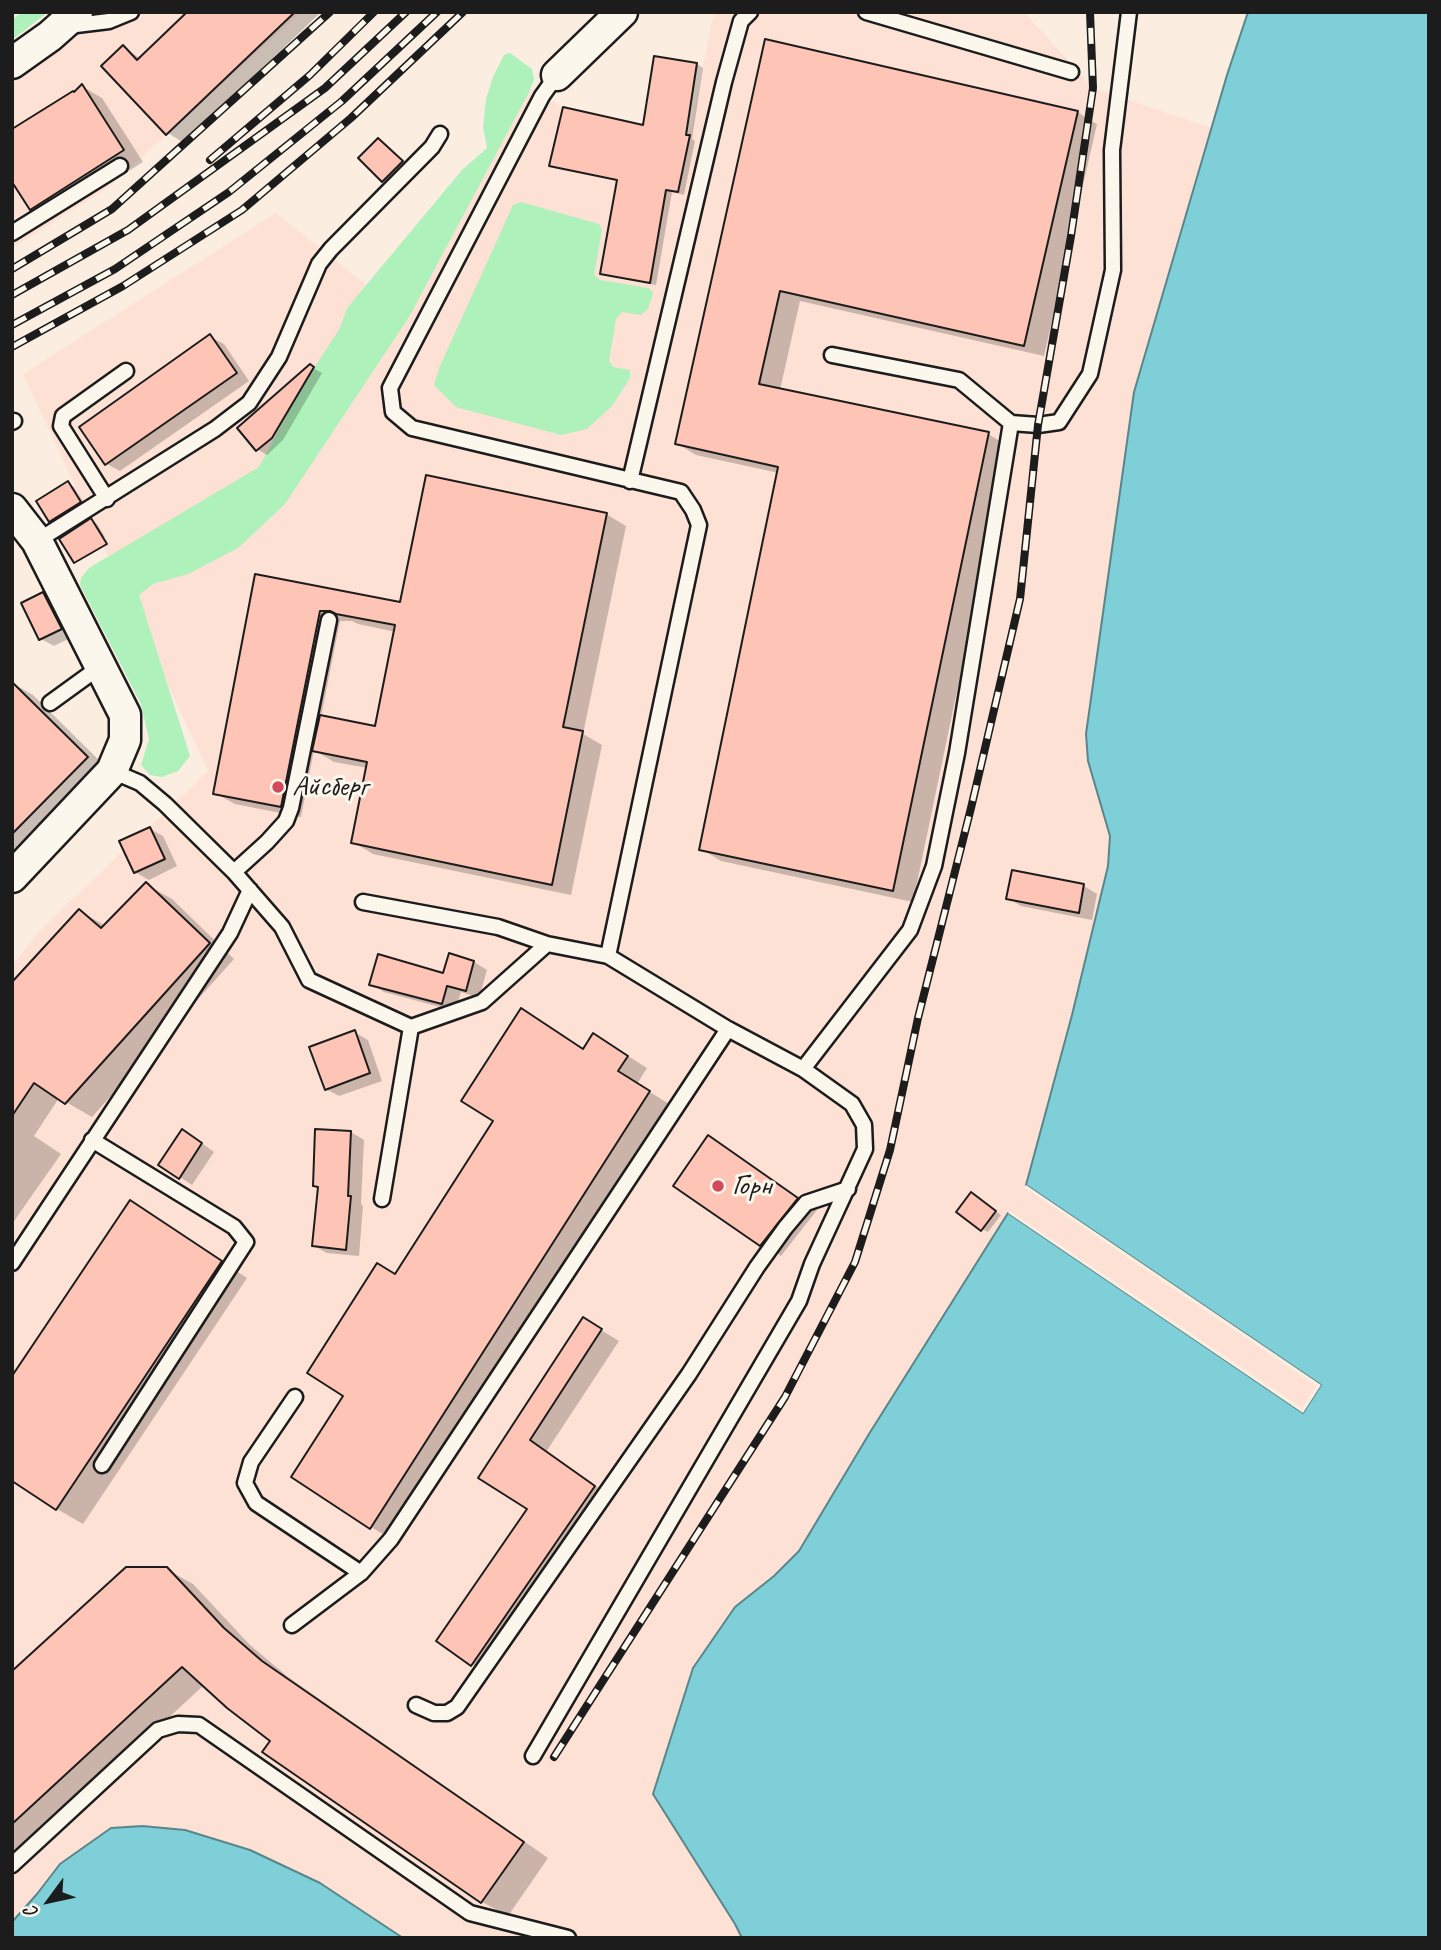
<!DOCTYPE html>
<meta charset="utf-8">
<style>
body{margin:0}
#map{position:relative;width:1441px;height:1950px;overflow:hidden;background:#fcede1;font-family:Caveat,sans-serif}
canvas{display:block}
.frame{position:absolute;inset:0;border:14px solid #1c1c1c;pointer-events:none}
.north{position:absolute;left:14px;top:1866px;width:70px;height:70px;-webkit-text-stroke:5px #fbf7ec;paint-order:stroke;rotate:237deg;font-size:19px;font-weight:700;line-height:28px;text-align:center;color:#1c1c1c}
.north::after{content:'';display:block;margin:auto;width:24px;height:32px;background:#1c1c1c;clip-path:polygon(50% 0,100% 100%,50% 72%,0 100%)}
</style>
<div id="map">
<canvas width="1441" height="1950"></canvas>
<div class="frame"></div>
<div class="north">С</div>
</div>
<script>
const ctx = document.querySelector('canvas').getContext('2d');
ctx.lineJoin = 'round';
function paint(path, color) {
  ctx.fillStyle = color;
  ctx.fill(path, 'evenodd');
}
function shape(rows) {
  const path = new Path2D();
  for (const r of rows) {
    path.moveTo(r[0], r[1]);
    for (let i = 2; i < r.length; i += 2) path.lineTo(r[i], r[i + 1]);
  }
  return path;
}
function stroke(path, color, width, dash) {
  ctx.strokeStyle = color;
  ctx.lineWidth = width;
  ctx.lineCap = dash ? 'butt' : 'round';
  ctx.setLineDash(dash || []);
  ctx.stroke(path);
}
function label(font, color, halo, rows, align = 'center') {
  ctx.font = font + ' Caveat,sans-serif';
  ctx.lineWidth = 6;
  ctx.setLineDash([]);
  ctx.textBaseline = 'middle';
  ctx.strokeStyle = halo;
  ctx.fillStyle = color;
  for (const [text, x, y, turn = 0] of rows) {
    ctx.save();
    ctx.translate(x, y);
    ctx.rotate((+turn || 0) * Math.PI / 180);
    ctx.textAlign = isNaN(turn) ? turn : align;
    if (halo) ctx.strokeText(text, 0, 0);
    ctx.fillText(text, 0, 0);
    ctx.restore();
  }
}
const built = shape([
 [87,12,301,12,109,187,12,248,12,66],
 [714,12,1024,12,1093,88,1212,128,1134,392,1088,761,1110,836,1108,866,1072,1015,1026,1185,1321,1385,1303,1413,1008,1214,869,1434,799,1551,774,1576,735,1924,742,1938,403,1938,320,1883,185,1830,142,1826,111,1828,60,1864,37,1894,12,1922,12,966,39,931,208,771,23,374,276,213,374,291,478,162,526,87,563,107,689,135]
]);
const green = shape([
 [22,12,48,12,12,40,12,20],
 [510,53,532,69,534,80,528,94,409,317,285,504,238,548,188,574,153,584,139,595,190,756,178,771,162,777,150,775,141,765,149,739,141,704,80,585,81,578,89,568,259,467,303,385,340,328,347,308,462,170,487,148,483,127,486,99,493,77,504,55],
 [521,202,599,224,602,230,594,275,600,280,649,288,653,293,648,309,641,315,622,312,616,319,609,361,613,367,630,370,630,378,612,406,587,429,561,435,456,407,434,385,440,366,513,205]
]);
const water = shape([
 [1248,12,1429,12,1429,1938,742,1938,735,1924,653,1794,693,1668,735,1607,774,1576,799,1551,869,1434,1008,1213,1303,1413,1321,1385,1026,1185,1072,1015,1108,866,1110,836,1088,761,1086,734,1134,392,1227,75,1248,12],
 [142,1826,185,1830,250,1850,320,1883,403,1938,12,1938,12,1922,37,1894,60,1864,111,1828,142,1826]
]);
const pier = shape([
 [1026,1185,1321,1385,1303,1413,1008,1213,1010,1211,1302,1408,1316,1386,1025,1188]
]);
const shadow = shape([
 [190,12,321,12,184,143,168,133,123,47,141,59],
 [766,42,1077,112,1097,124,1044,356,800,301,780,390,988,434,1008,446,913,902,721,861,701,849,779,473,696,455,677,443],
 [656,58,697,64,703,68,692,139,695,141,684,195,672,192,656,285,608,276,602,273,619,181,557,168,551,165,645,127],
 [83,87,102,98,143,162,51,220,32,209,12,179],
 [378,140,408,166,389,184,383,181],
 [210,337,224,344,249,381,120,471,107,464],
 [310,366,322,373,283,440,267,455,257,449],
 [68,483,74,487,86,506,56,524,50,521],
 [606,514,626,526,583,734,602,745,571,895,373,854,353,842,368,768,334,762,314,750,301,817,235,804,215,793,256,576,402,604],
 [340,621,352,621,358,624,396,632,376,728,321,717],
 [91,520,97,524,105,537,69,546],
 [43,594,56,602,74,636,54,646,41,639],
 [12,683,33,695,110,771,12,859],
 [150,829,163,836,177,866,149,880,135,872],
 [147,885,172,899,234,959,92,1117,59,1098,34,1136,61,1154,12,1224,12,985,79,911,106,926],
 [1084,886,1097,894,1092,920,1021,906,1008,898],
 [450,955,474,962,487,970,479,998,461,992,455,1011,384,992,371,984,445,975],
 [354,1032,368,1040,382,1081,339,1096,326,1089],
 [614,1047,647,1068,637,1084,669,1104,391,1539,371,1527,345,1396,396,1275,585,1050],
 [351,1132,364,1140,361,1204,363,1206,359,1256,327,1253,314,1246,320,1188,315,1186],
 [709,1138,817,1210,781,1256,675,1185],
 [196,1139,214,1152,192,1185,180,1177],
 [977,1198,1001,1215,988,1232,982,1229],
 [131,1202,247,1278,83,1524,57,1509],
 [601,1330,619,1341,546,1452,612,1497,490,1674,472,1664,529,1509,481,1477],
 [166,1569,193,1584,250,1645,288,1677,548,1858,508,1916,482,1902,265,1752,273,1740,204,1685,19,1856,12,1852,12,1674]
]);
const building = shape([
 [187,12,295,12,166,135,101,66,123,45,137,60,187,12],
 [765,39,1078,111,1024,346,780,291,759,384,989,432,893,891,699,850,778,467,675,444,765,39],
 [654,56,697,63,686,135,690,135,678,192,666,190,650,283,600,274,617,180,549,166,563,107,643,125,654,56],
 [82,84,124,150,30,210,12,182,12,129,73,91,74,92,82,84],
 [378,138,403,161,382,182,358,158,378,138],
 [210,334,237,373,105,465,79,427,210,334],
 [310,364,314,367,272,438,256,451,237,428,310,364],
 [426,475,607,513,563,727,583,731,552,885,351,843,367,762,312,751,320,715,375,726,395,625,336,614,330,611,320,611,281,807,213,794,255,574,400,602,426,475],
 [68,481,81,502,49,522,36,501,68,481],
 [91,518,107,544,74,563,59,539,91,518],
 [43,592,62,629,39,640,21,603,43,592],
 [12,682,88,757,12,834,12,682],
 [150,827,165,859,134,873,119,841,150,827],
 [1012,870,1084,884,1079,913,1006,899,1012,870],
 [146,882,210,943,65,1104,34,1083,12,1116,12,982,79,909,101,928,146,882],
 [449,953,474,961,466,991,447,986,442,1004,369,985,378,954,443,973,449,953],
 [521,1008,583,1049,593,1033,628,1056,618,1071,650,1091,370,1529,291,1477,343,1396,307,1373,377,1263,395,1274,493,1121,461,1101,521,1008],
 [355,1030,370,1073,325,1090,309,1047,355,1030],
 [182,1129,202,1143,179,1179,158,1165,182,1129],
 [315,1129,351,1131,348,1196,351,1196,346,1250,312,1246,318,1187,313,1186,315,1129],
 [708,1135,798,1198,760,1246,673,1186,708,1135],
 [971,1192,996,1211,981,1231,956,1212,971,1192],
 [130,1200,222,1261,56,1510,12,1481,12,1376,130,1200],
 [583,1317,602,1329,530,1440,595,1486,471,1666,436,1641,527,1509,478,1478,583,1317],
 [126,1567,167,1567,224,1628,262,1661,524,1842,481,1903,262,1752,270,1741,227,1708,182,1667,12,1824,12,1671,126,1567]
]);
const service = shape([
 [866,12,1071,72],
 [68,26,109,21,131,12],
 [557,75,542,96,390,388,393,412,412,428,681,492,693,510,699,525,608,956],
 [12,233,120,166],
 [12,422,14,421],
 [1011,423,1038,425,1059,422,1090,374,1113,270,1112,150,1129,12],
 [630,481,724,82,741,21,750,12],
 [107,499,61,426,63,416,126,371],
 [37,541,215,429,249,403,279,357,319,264,331,249,432,147,440,134],
 [50,703,101,666],
 [112,771,140,783,165,804,234,872,282,927,309,980,411,1027,482,1002,547,944,608,956,728,1029,803,1069,852,1104,864,1125,865,1149,812,1264,799,1301,533,1756],
 [234,872,267,842,286,821,291,808,329,620],
 [363,902,498,927,547,944],
 [803,1069,910,930,934,866,957,753,1011,423,959,380,832,355],
 [92,1140,234,1227,246,1242,102,1465],
 [382,1199,411,1027],
 [12,1263,230,933,250,890],
 [295,1397,251,1462,245,1483,256,1503,361,1573],
 [292,1625,361,1573,391,1539,728,1029],
 [416,1705,434,1713,447,1713,457,1707,689,1374,757,1267,785,1228,806,1203,848,1189],
 [12,1865,158,1730,178,1724,199,1725,470,1913,568,1938]
]);
const minor = shape([
 [12,63,50,36,77,12],
 [557,75,622,12],
 [12,509,37,541,125,715,125,740,112,771,12,877]
]);
const rail = shape([
 [210,160,310,75,374,12],
 [12,269,112,209,330,12],
 [12,295,128,230,325,88,406,12],
 [12,325,115,269,229,192,342,101,437,12],
 [12,347,123,286,242,210,351,118,463,12],
 [554,1757,785,1397,855,1262,890,1150,918,1018,971,808,1020,599,1038,425,1071,236,1093,88,1090,12]
]);
const markers = [
 [278,787,7,"#d1495b"],
 [718,1186,7,"#d1495b"]
];
const poiNames = [
 ["Айсберг",292,787],
 ["Горн",732,1186]
];
paint(built, '#fde1d4');
paint(green, '#aef1bb');
paint(water, '#7ecfd7');
stroke(water, '#57878c', 2);
paint(pier, '#fcede1');
paint(shadow, '#0003');
paint(building, '#fec4b6');
stroke(building, '#1c1c1c', 2);
stroke(service, '#1c1c1c', 19);
stroke(minor, '#1c1c1c', 35);
stroke(service, '#fbf7ec', 14);
stroke(minor, '#fbf7ec', 30);
stroke(rail, '#1c1c1c', 8);
stroke(rail, '#fbf7ec', 5, [16]);
for (const [x, y, r, color] of markers) {
  const dot = new Path2D();
  dot.arc(x, y, r, 0, 2 * Math.PI);
  ctx.fillStyle = color;
  ctx.fill(dot);
  stroke(dot, '#fbf7ec', 2.5);
}
label('30px', '#1c1c1c', '#fbf7ec', poiNames, 'left');
</script>
